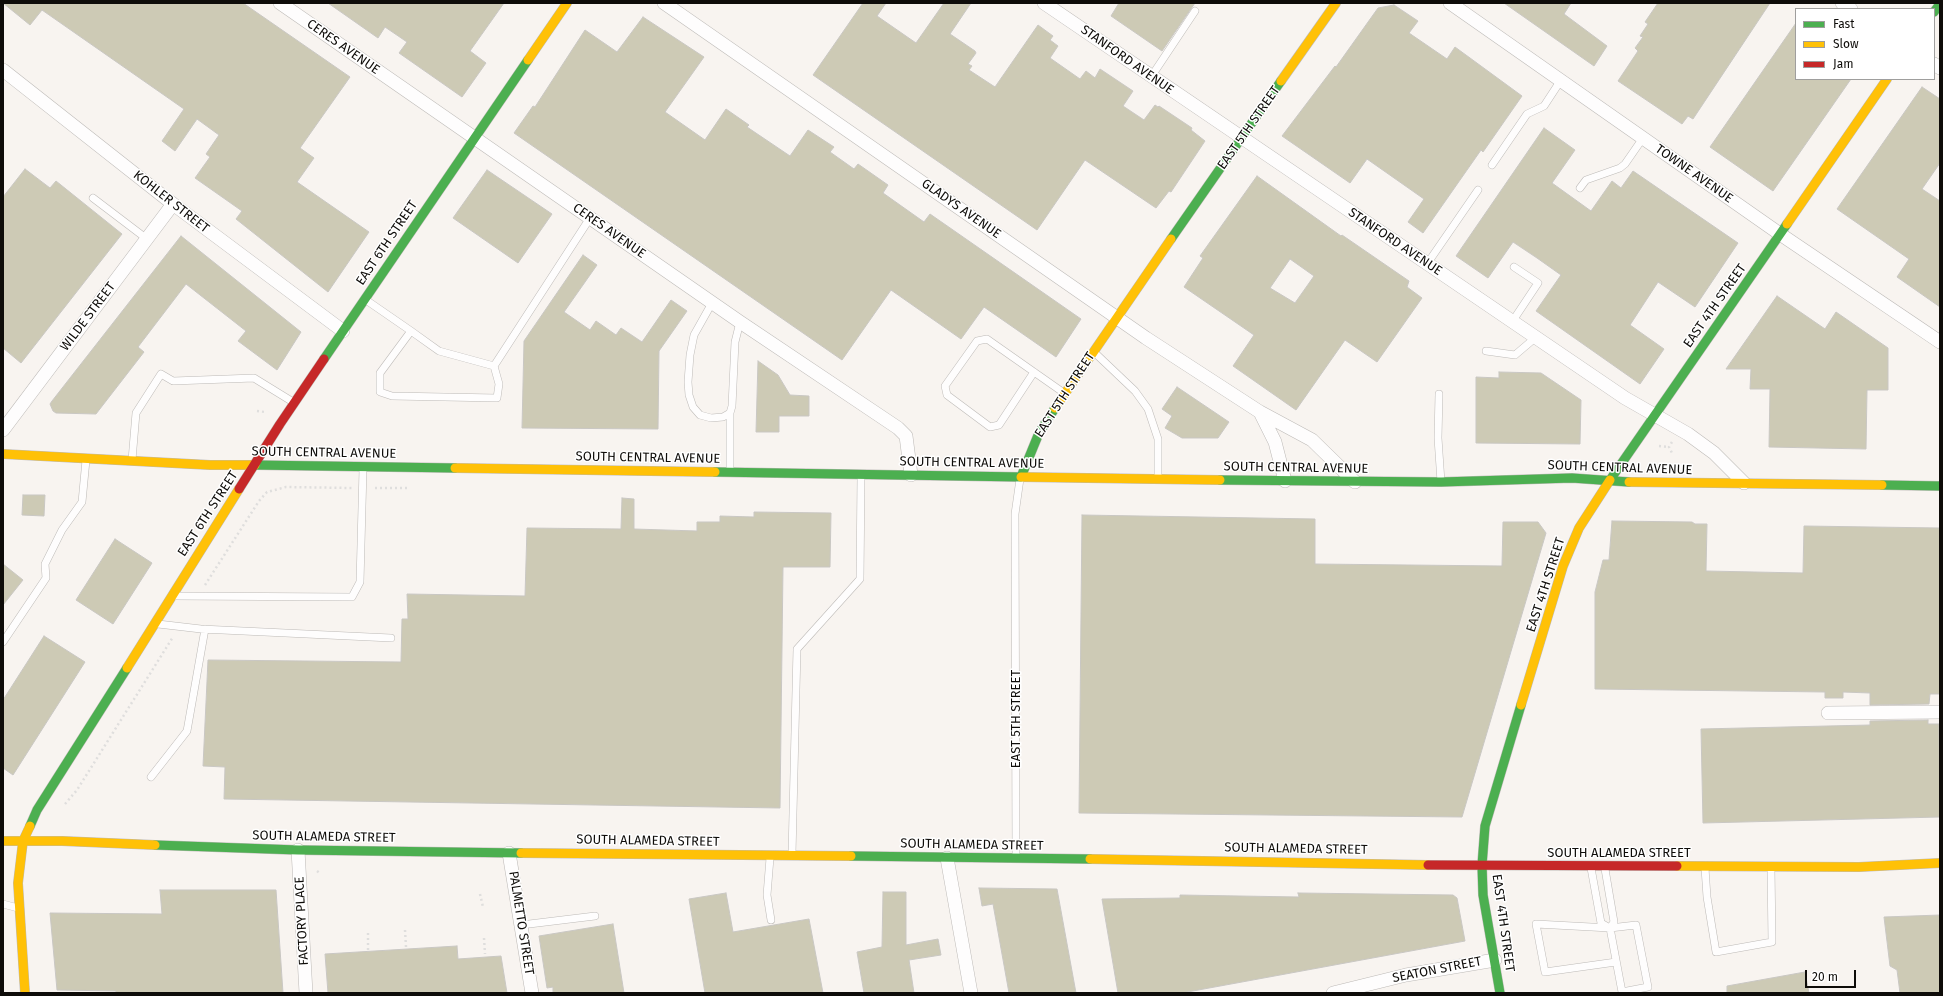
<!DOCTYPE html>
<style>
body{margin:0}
#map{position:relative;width:1943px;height:996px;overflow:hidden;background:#f8f4f0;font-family:"Fira Sans",sans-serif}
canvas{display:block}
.frame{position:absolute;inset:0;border:4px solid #0e0c09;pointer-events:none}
.legend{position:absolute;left:1795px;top:8px;width:140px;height:72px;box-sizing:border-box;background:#fff;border:1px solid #9f9e9d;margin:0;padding:5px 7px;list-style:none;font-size:12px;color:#0e0c09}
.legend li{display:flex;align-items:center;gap:8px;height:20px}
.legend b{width:20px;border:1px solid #9f9e9d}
.scale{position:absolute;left:1805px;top:970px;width:51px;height:18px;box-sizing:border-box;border:2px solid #0e0c09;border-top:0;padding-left:5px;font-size:12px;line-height:14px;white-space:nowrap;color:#0e0c09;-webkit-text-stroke:3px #fff;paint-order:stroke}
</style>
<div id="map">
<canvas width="1943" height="996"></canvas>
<div class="frame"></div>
<ul class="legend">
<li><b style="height:5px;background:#4caf50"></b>Fast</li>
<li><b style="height:5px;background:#ffc107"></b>Slow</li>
<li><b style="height:5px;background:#c62828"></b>Jam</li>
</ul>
<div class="scale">20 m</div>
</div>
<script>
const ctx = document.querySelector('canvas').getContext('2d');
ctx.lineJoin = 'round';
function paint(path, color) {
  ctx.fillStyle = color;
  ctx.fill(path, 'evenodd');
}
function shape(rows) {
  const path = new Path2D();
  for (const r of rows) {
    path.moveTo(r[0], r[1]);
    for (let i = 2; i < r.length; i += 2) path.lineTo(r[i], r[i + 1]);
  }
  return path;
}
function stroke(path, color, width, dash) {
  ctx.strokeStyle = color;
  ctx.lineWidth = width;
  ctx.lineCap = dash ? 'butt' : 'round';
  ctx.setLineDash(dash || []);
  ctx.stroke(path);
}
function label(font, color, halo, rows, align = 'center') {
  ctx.font = font + ' "Fira Sans",sans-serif';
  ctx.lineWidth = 3;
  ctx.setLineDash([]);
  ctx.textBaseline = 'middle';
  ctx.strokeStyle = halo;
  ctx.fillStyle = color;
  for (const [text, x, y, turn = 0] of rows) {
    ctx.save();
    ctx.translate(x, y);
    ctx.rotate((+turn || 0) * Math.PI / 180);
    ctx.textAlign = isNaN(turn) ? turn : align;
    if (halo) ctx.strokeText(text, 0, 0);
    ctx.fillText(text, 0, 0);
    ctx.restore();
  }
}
const building = shape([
 [3,3,243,3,350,77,300,148,314,158,297,182,369,232,328,292,236,219,242,211,195,178,210,157,206,154,219,135,197,119,175,151,162,141,184,109,42,10,30,25,3,3],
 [328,3,504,3,470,51,486,63,462,97,399,53,407,42,385,27,378,38,328,3],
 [863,3,886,3,877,16,916,43,944,3,971,3,950,34,975,51,976,53,968,64,972,66,969,70,995,87,1038,25,1053,36,1050,40,1058,46,1050,58,1080,79,1086,71,1095,78,1100,69,1133,91,1123,106,1144,120,1155,105,1158,107,1159,106,1192,128,1191,130,1205,141,1171,192,1169,191,1156,208,1085,160,1037,230,813,75,863,3],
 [1119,3,1195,3,1162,51,1111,16,1119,3],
 [1504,3,1571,3,1564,14,1607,46,1594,66,1504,3],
 [1658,3,1770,3,1693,119,1688,116,1682,124,1618,81,1638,51,1635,48,1643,37,1640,36,1648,24,1645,22,1658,3],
 [1394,5,1418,21,1409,33,1447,59,1455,47,1522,96,1483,152,1481,150,1423,233,1408,222,1424,199,1367,159,1350,183,1282,136,1335,66,1336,67,1378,8,1394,5],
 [643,17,704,57,665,112,705,140,726,109,749,125,747,127,790,156,808,130,834,147,830,152,854,169,858,164,888,185,883,193,924,222,930,214,1081,319,1056,357,984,307,961,339,891,290,842,360,514,133,533,106,535,107,585,30,617,52,643,17],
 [1796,23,1796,79,1851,79,1773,191,1710,147,1796,23],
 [1922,87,1940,99,1940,163,1922,189,1940,201,1940,307,1897,277,1909,259,1837,209,1922,87],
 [1544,128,1575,150,1552,183,1591,211,1612,181,1621,188,1633,171,1738,243,1695,307,1658,282,1630,325,1664,349,1640,384,1536,311,1561,275,1537,258,1513,242,1488,278,1456,256,1544,128],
 [25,169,50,188,56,181,122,234,21,363,3,348,3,197,25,169],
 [487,170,552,214,518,263,453,218,487,170],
 [1257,176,1341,236,1342,235,1409,281,1407,287,1422,298,1377,362,1345,340,1296,410,1233,366,1254,335,1184,287,1203,258,1200,256,1257,176],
 [1290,259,1314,276,1295,303,1270,288,1290,259],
 [181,236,301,332,277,370,238,341,246,331,186,284,138,347,144,352,96,414,56,413,53,411,50,404,52,401,181,236],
 [583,255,597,265,564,312,590,330,596,321,616,335,621,328,642,342,671,300,687,311,659,351,658,429,522,428,524,341,583,255],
 [1777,296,1825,329,1836,312,1888,348,1888,390,1867,390,1866,449,1769,447,1770,389,1750,389,1751,369,1726,369,1777,296],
 [758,361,778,375,790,395,809,396,809,416,779,416,779,432,756,432,758,361],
 [1499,372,1541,373,1581,400,1580,444,1476,443,1476,377,1499,378,1499,372],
 [1177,387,1229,422,1218,438,1182,438,1165,428,1172,416,1162,409,1177,387],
 [23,495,45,495,44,516,22,515,23,495],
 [622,498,634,499,634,529,697,531,697,522,720,522,720,516,754,517,754,512,831,513,830,567,783,567,780,808,224,799,225,767,203,766,208,660,401,662,402,619,408,619,407,594,525,596,527,528,621,529,622,498],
 [1082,515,1315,519,1315,564,1502,566,1503,522,1538,522,1546,533,1462,817,1079,813,1082,515],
 [1612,521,1692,522,1695,524,1707,524,1706,571,1803,573,1804,526,1940,528,1940,694,1930,694,1929,704,1870,705,1870,693,1843,692,1843,698,1825,698,1825,692,1595,689,1595,592,1603,560,1609,560,1612,521],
 [115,539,152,563,113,624,76,600,115,539],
 [3,564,23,580,3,605,3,564],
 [44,636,85,662,13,775,3,768,3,700,44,636],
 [1928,720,1928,724,1939,724,1940,817,1703,823,1701,729,1870,725,1870,721,1928,720],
 [979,888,1057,889,1076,993,1009,993,993,904,982,906,979,888],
 [160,890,276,890,283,993,116,993,116,991,57,990,50,913,162,914,160,890],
 [883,892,906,892,906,945,938,939,941,955,909,960,914,993,864,993,857,952,882,947,883,892],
 [726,893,733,932,809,919,823,993,705,993,689,899,726,893],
 [1298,893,1453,895,1457,898,1465,941,1182,993,1118,993,1102,899,1180,898,1180,895,1299,897,1298,893],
 [1940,915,1940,993,1900,993,1897,970,1890,966,1884,917,1940,915],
 [613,924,624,993,553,993,553,987,547,988,539,936,613,924],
 [457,946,458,959,501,956,507,993,328,993,325,954,457,946],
 [1805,972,1809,993,1727,993,1727,986,1805,972]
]);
const path = shape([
 [257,411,265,412],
 [1672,442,1669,447,1673,455],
 [1659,446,1669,447],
 [375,488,410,488],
 [205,585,259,501,267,492,286,487,352,488],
 [65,804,77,790,173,637],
 [317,871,321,874],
 [480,894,483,907],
 [405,930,406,947],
 [368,933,368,950],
 [484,938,485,954]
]);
const lane = shape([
 [1151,77,1195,11],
 [1492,165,1527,114,1544,106,1561,80],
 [1580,188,1586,180,1620,168,1625,164,1643,138],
 [93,198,147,239],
 [1427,264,1478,190],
 [366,300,382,311,411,331,439,351,494,366,499,384,497,398,392,396,380,392,380,373,411,331],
 [712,303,694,335,690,355,688,382,689,395,693,407,700,415,711,418,723,417,730,413,732,406,735,342,740,322],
 [1512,322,1538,283,1514,267],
 [1486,351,1515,355,1535,338],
 [1095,353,1135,391,1148,409,1158,439,1158,479],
 [494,366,590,218],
 [1034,372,999,425,990,427,947,395,945,386,977,341,987,339,1034,372,1064,393],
 [1439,394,1438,438,1441,482],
 [730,413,730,471],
 [132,460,136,413,161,374,173,381,254,378,293,402],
 [174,596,352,597,360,582,363,469],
 [158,624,201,629,391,638],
 [3,642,46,578,45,564,62,530,82,502,86,460],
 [151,777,187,731,205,629],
 [792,854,797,649,860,579,861,477],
 [1016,856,1015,514,1020,479],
 [770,858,767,895,771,920],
 [1591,868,1601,923,1608,927],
 [1705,868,1707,897,1716,952,1772,942,1771,868],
 [1605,869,1614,922,1610,928,1622,992,1648,987,1636,925,1610,928,1536,924,1545,972,1616,962],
 [3,904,18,908],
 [521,925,595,916]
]);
const street = shape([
 [280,3,740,322,898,428,906,436,911,475],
 [664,3,1146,338,1260,412,1312,440,1355,482],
 [1044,3,1625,398,1688,434,1714,453,1744,483],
 [1450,3,1780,234,1940,342],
 [1842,3,1851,9],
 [1934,64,1940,68],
 [3,70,173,204,343,331],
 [1260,412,1275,442,1285,481],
 [3,430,173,204],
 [1828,713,1940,712],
 [298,850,306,993],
 [509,853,532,993],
 [947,858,971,993],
 [1333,993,1406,975,1495,960]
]);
const fast = shape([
 [1934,12,1940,4],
 [1171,239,1281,81],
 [324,359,528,60],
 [255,465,455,468],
 [715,472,1021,477,1039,433,1055,408],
 [1220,480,1441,482,1572,478,1629,482],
 [1610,480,1787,224],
 [1882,485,1940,486],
 [30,826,37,810,127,668],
 [155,845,298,850,521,853],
 [851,856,1090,859],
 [1500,993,1483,895,1482,865,1485,826,1521,705]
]);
const slow = shape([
 [528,60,567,3],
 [1281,81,1336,3],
 [1787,224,1887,79],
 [1055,408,1171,239],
 [3,454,210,465,255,465],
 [455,468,715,472],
 [1021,477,1220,480],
 [1629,482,1882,485],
 [127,668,239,489],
 [1521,705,1563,566,1579,528,1610,480],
 [3,841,62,841,155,845],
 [521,853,851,856],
 [1090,859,1428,865],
 [1677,866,1859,867,1940,863],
 [25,993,18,883,23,841,30,826]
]);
const jam = shape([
 [239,489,280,424,324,359],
 [1428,865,1677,866]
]);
const streetNames = [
 ["CERES AVENUE",343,47,35],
 ["STANFORD AVENUE",1127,60,35],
 ["EAST 5TH STREET",1249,128,-55],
 ["TOWNE AVENUE",1694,174,35],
 ["KOHLER STREET",171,202,38],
 ["GLADYS AVENUE",961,209,35],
 ["CERES AVENUE",609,231,35],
 ["STANFORD AVENUE",1395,242,34],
 ["EAST 6TH STREET",387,243,-56],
 ["EAST 4TH STREET",1715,306,-55],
 ["WILDE STREET",88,317,-53],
 ["EAST 5TH STREET",1065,395,-57],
 ["SOUTH CENTRAL AVENUE",324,453,1],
 ["SOUTH CENTRAL AVENUE",648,458,1],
 ["SOUTH CENTRAL AVENUE",972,463,1],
 ["SOUTH CENTRAL AVENUE",1296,468,1],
 ["SOUTH CENTRAL AVENUE",1620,468,2],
 ["EAST 6TH STREET",208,514,-57],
 ["EAST 4TH STREET",1546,585,-72],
 ["EAST 5TH STREET",1016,719,-90],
 ["SOUTH ALAMEDA STREET",324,837,1],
 ["SOUTH ALAMEDA STREET",648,841,1],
 ["SOUTH ALAMEDA STREET",972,845,1],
 ["SOUTH ALAMEDA STREET",1296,849,1],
 ["SOUTH ALAMEDA STREET",1619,853],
 ["FACTORY PLACE",302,921,-93],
 ["PALMETTO STREET",521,923,81],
 ["EAST 4TH STREET",1503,923,82],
 ["SEATON STREET",1437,970,-11]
];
paint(building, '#cdcab5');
stroke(building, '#c9c7c3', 1);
stroke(lane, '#bdbab7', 8);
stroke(street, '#bdbab7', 14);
stroke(fast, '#bdbab7', 10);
stroke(slow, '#bdbab7', 10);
stroke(jam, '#bdbab7', 10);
stroke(path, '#dfdedd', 2.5, [2, 3]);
stroke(lane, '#fefdfd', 7);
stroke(street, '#fefdfd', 13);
stroke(fast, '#4caf50', 9);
stroke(slow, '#ffc107', 9);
stroke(jam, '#c62828', 9);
label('13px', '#0e0c09', '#fff', streetNames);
</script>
